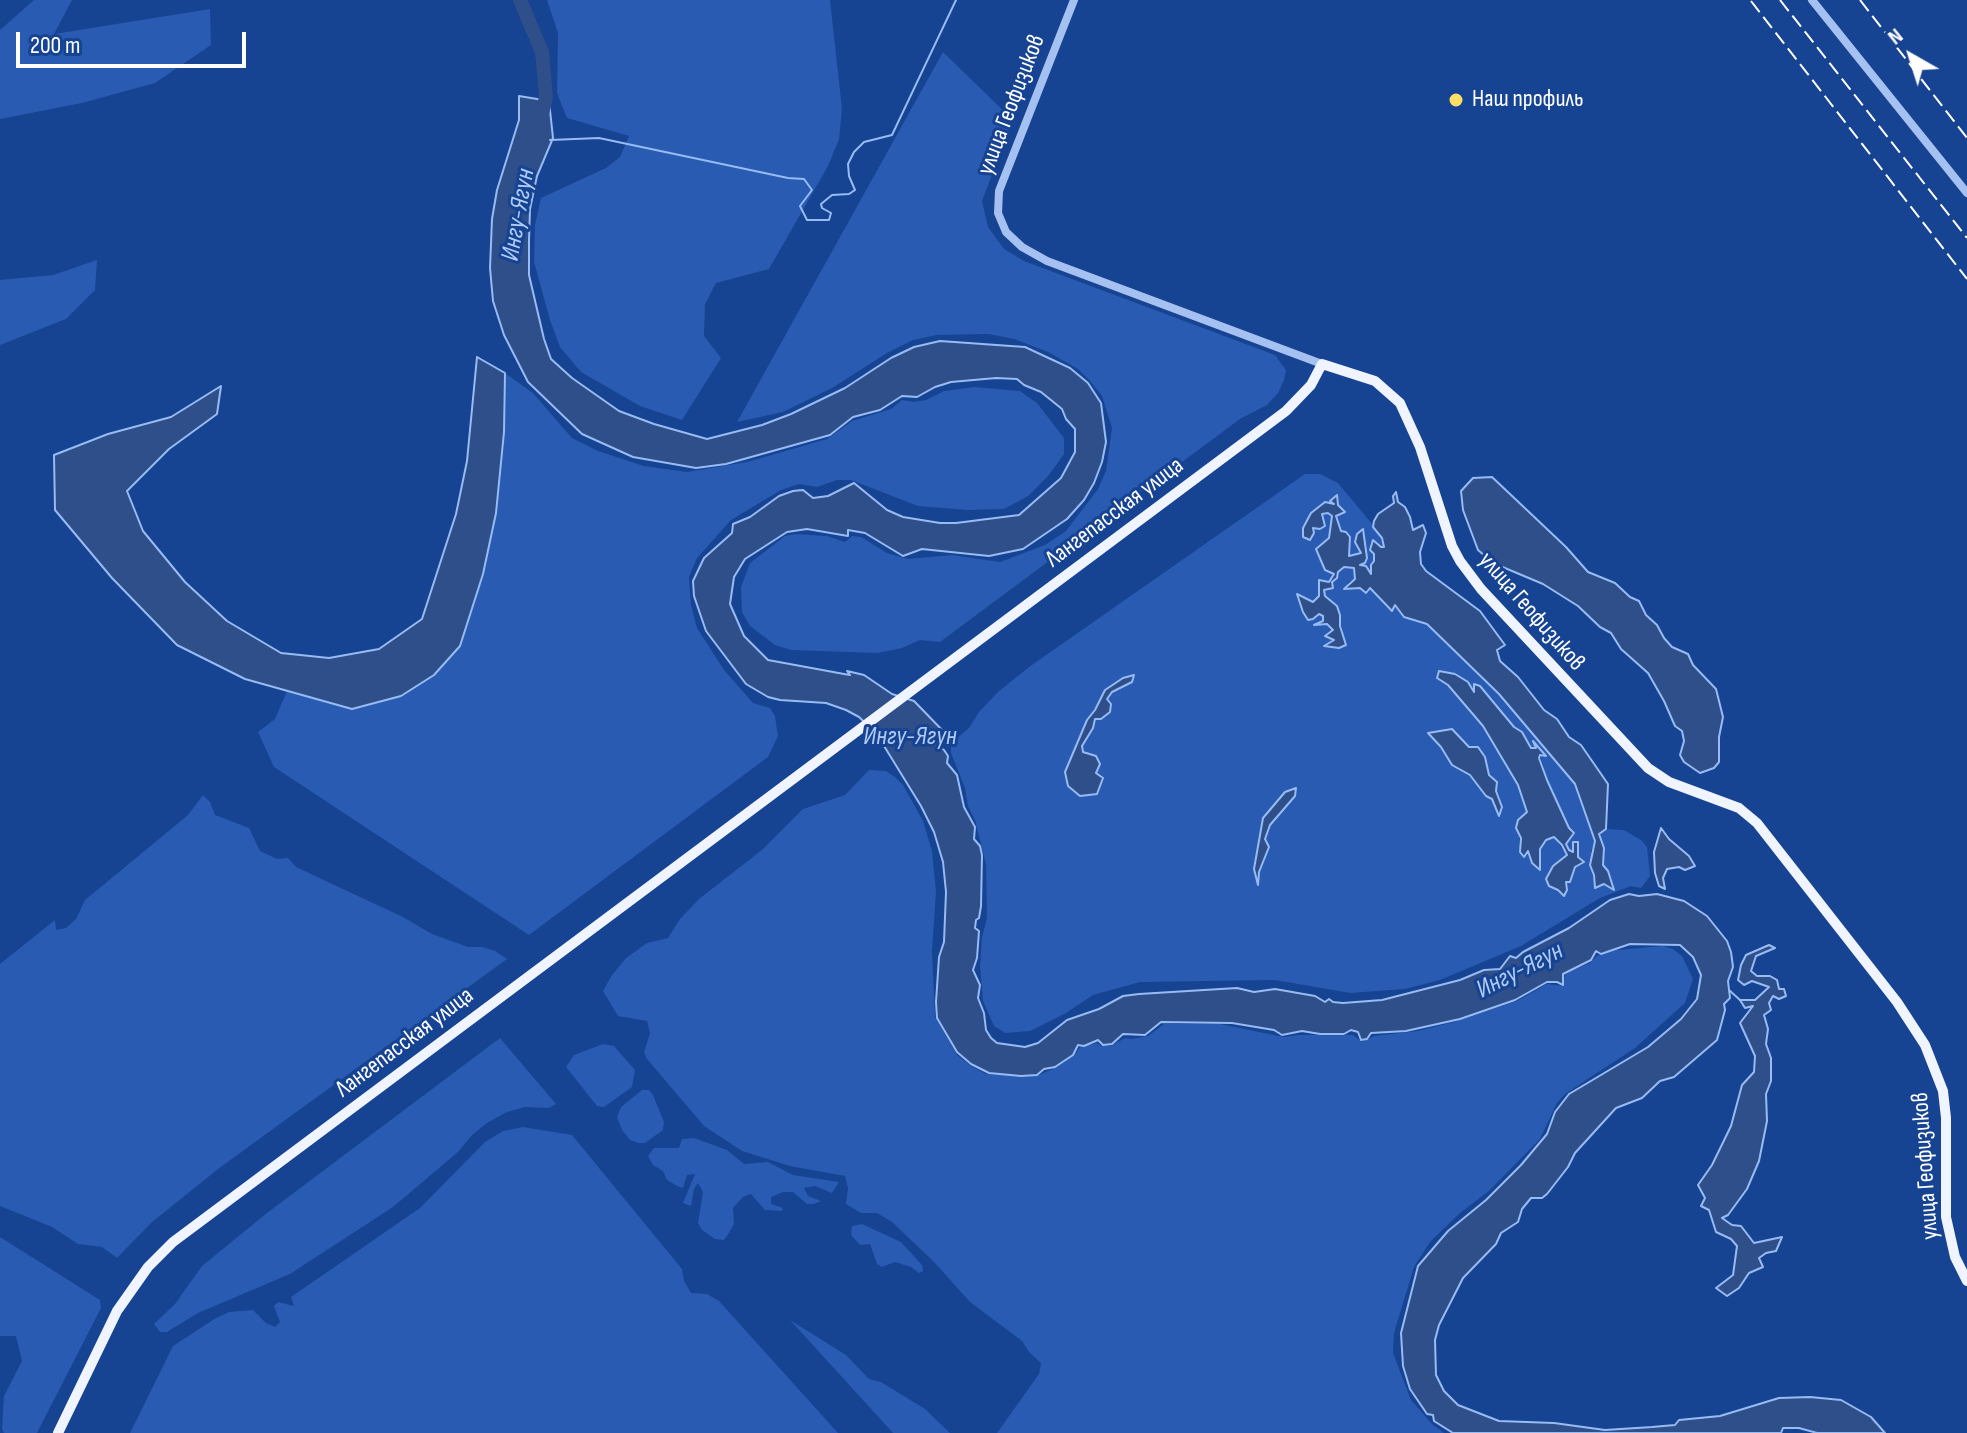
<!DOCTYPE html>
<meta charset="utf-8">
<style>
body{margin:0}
#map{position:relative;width:1967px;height:1433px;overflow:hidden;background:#164392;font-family:"Sofia Sans Condensed",sans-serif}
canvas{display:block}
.north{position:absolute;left:1871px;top:16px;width:80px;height:80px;-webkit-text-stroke:6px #164392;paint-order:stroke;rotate:321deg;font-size:22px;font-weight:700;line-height:32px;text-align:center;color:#fff}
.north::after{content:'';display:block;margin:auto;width:28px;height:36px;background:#fff;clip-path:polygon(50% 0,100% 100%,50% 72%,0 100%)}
.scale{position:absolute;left:16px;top:32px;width:230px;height:36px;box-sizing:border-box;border:4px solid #fff;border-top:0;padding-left:10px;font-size:24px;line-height:28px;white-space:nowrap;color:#fff;-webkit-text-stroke:6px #164392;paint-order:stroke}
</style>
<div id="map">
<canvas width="1967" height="1433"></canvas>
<div class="north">N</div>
<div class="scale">200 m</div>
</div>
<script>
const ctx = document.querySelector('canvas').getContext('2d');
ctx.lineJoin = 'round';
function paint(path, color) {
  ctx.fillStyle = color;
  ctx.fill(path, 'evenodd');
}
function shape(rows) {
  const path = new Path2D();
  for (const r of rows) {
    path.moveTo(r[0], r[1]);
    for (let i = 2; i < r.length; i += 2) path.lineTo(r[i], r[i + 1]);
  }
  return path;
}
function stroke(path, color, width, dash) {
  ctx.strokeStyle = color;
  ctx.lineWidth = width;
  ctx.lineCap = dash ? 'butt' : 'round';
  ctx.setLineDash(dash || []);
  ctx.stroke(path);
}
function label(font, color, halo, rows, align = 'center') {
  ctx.font = font + ' "Sofia Sans Condensed",sans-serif';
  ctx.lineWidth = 6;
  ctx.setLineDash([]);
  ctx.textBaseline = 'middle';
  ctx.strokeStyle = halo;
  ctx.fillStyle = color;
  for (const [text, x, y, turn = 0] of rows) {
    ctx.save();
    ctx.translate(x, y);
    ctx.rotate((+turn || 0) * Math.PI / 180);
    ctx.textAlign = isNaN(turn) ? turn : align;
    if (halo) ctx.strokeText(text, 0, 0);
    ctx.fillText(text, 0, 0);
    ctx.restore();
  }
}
const green = shape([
 [34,0,72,0,54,34,210,9,211,45,155,83,82,103,0,119,0,30],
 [547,0,830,0,842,109,839,139,828,166,769,269,716,283,705,304,704,336,721,358,682,420,640,406,581,372,560,347,550,320,534,262,535,225,541,198,606,168,620,157,629,136,567,118,557,93,558,33],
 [943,52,1013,120,982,201,988,227,1004,249,1024,261,1275,355,1286,370,1284,380,1278,393,1267,405,1240,419,940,642,920,640,902,648,878,653,791,650,775,645,750,626,742,612,741,587,750,563,785,536,795,534,827,536,845,542,852,536,861,537,887,553,908,559,952,555,1000,562,1045,545,1066,531,1098,489,1106,471,1112,428,1102,396,1090,381,1078,369,1048,352,1014,339,989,334,937,335,913,340,887,353,832,388,783,412,737,422],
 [97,260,95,290,66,319,0,345,0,280,53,275],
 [505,373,533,393,572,438,598,451,644,466,687,472,747,462,827,439,852,421,891,409,902,400,914,402,926,400,944,391,975,387,1020,391,1037,403,1064,438,1064,454,1049,475,1028,496,1004,509,967,510,918,506,851,480,837,480,817,487,799,484,781,490,731,520,697,558,689,577,691,605,697,628,724,670,753,703,770,708,775,716,778,736,768,757,529,935,274,767,258,732,275,719,287,691,353,709,401,696,483,574,496,513,504,432],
 [1305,474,1320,474,1338,483,1378,531,1384,547,1381,547,1377,542,1373,569,1371,574,1369,573,1366,567,1359,565,1363,541,1362,530,1361,553,1349,556,1350,537,1340,531,1336,515,1344,512,1338,505,1336,496,1331,500,1334,504,1325,503,1311,513,1303,528,1313,528,1322,514,1329,512,1332,516,1329,538,1319,546,1325,570,1334,574,1329,582,1318,586,1319,596,1313,603,1297,595,1303,612,1324,616,1323,621,1316,624,1327,624,1333,630,1335,640,1326,645,1339,647,1343,633,1337,606,1325,595,1324,589,1344,567,1354,568,1355,579,1347,583,1360,588,1370,588,1391,611,1395,605,1404,617,1427,624,1499,694,1575,784,1594,831,1596,841,1591,851,1604,884,1613,889,1608,871,1603,865,1604,848,1599,834,1606,829,1624,830,1641,840,1647,847,1650,876,1641,888,1631,886,1600,898,1521,946,1440,980,1405,989,1350,993,1275,980,1140,982,1093,995,1066,1013,1030,1031,1005,1033,994,1026,983,1001,980,966,982,937,987,918,986,864,975,820,968,806,965,788,951,753,951,743,969,728,979,712,998,692,1029,667],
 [1455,674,1468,682,1475,694,1488,694,1514,727,1522,732,1531,748,1536,749,1540,754,1547,780,1569,828,1566,843,1569,850,1573,852,1574,847,1578,857,1572,877,1566,882,1563,895,1558,890,1553,866,1567,855,1554,837,1546,840,1540,849,1541,859,1532,863,1528,850,1524,856,1520,852,1518,820,1527,812,1518,785,1483,726,1448,685],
 [1132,682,1112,692,1095,719,1093,728,1082,746,1083,752,1089,754,1096,773,1066,772,1087,720,1095,711,1105,690],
 [1452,729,1469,748,1485,757,1489,776,1500,798,1494,809,1493,800,1486,796,1470,775,1452,765,1435,739],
 [869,770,886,771,895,777,903,785,923,821,932,851,936,892,932,951,935,1017,957,1055,971,1066,986,1074,1037,1076,1057,1067,1075,1054,1080,1047,1097,1043,1101,1046,1111,1046,1125,1038,1132,1039,1148,1036,1164,1024,1220,1024,1284,1037,1298,1035,1353,1035,1362,1042,1374,1036,1418,1031,1454,1022,1517,1001,1547,984,1563,986,1565,975,1571,971,1590,963,1598,955,1617,950,1663,946,1673,949,1682,956,1693,979,1685,1003,1635,1048,1565,1094,1557,1103,1540,1139,1489,1191,1460,1213,1430,1242,1414,1267,1394,1333,1393,1353,1411,1400,1432,1424,1444,1433,997,1433,1039,1374,1041,1363,1029,1352,1022,1341,970,1302,935,1263,892,1222,877,1213,861,1213,846,1204,848,1188,845,1176,790,1166,742,1151,704,1126,647,1059,644,1052,650,1033,647,1021,618,1016,603,991,612,975,626,958,647,943,668,938,680,919,699,899,763,849,803,809,845,795],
 [203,795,210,802,215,815,249,828,260,851,277,859,288,858,296,867,403,917,432,934,468,947,482,947,495,951,507,959,218,1169,151,1223,117,1258,102,1247,78,1244,52,1227,0,1206,0,964,55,920,56,930,66,928,76,919,85,900,188,815],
 [500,1038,556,1104,549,1108,525,1107,507,1112,487,1123,472,1135,458,1152,393,1207,290,1274,198,1313,167,1332,160,1332,154,1324,175,1304,202,1266,267,1213],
 [603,1044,614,1046,635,1070,632,1087,604,1107,597,1106,566,1067,574,1055],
 [642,1090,649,1090,653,1095,664,1122,663,1130,645,1143,638,1143,630,1140,622,1130,617,1117,621,1107],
 [523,1127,572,1135,682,1269,684,1281,691,1293,707,1294,719,1301,838,1433,130,1433,173,1346,216,1318,229,1312,253,1310,266,1323,275,1327,280,1322,274,1306,278,1302,294,1306,291,1297,420,1208,485,1142,503,1131],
 [694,1138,727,1150,744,1164,768,1162,793,1175,839,1182,832,1193,815,1186,804,1188,808,1196,821,1201,814,1204,807,1204,793,1192,783,1192,771,1197,771,1204,783,1208,782,1211,765,1210,751,1194,743,1197,733,1208,734,1224,729,1233,724,1240,715,1239,702,1230,698,1223,703,1192,698,1183,694,1189,691,1206,683,1203,695,1174,687,1175,683,1188,677,1186,667,1180,663,1171,653,1165,648,1156,654,1148,679,1148,682,1139],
 [862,1224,901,1242,922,1265,923,1271,919,1273,911,1267,895,1262,882,1267,877,1264,870,1244,860,1245,851,1235,852,1226],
 [0,1237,100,1300,101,1308,37,1433,4,1433,2,1429,4,1396,22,1361,16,1336,0,1336],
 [790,1320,846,1355,869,1379,881,1382,925,1409,950,1433,893,1433]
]);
const water = shape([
 [519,96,549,101,553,138,537,176,530,209,529,240,529,275,544,339,551,359,572,378,619,411,654,424,707,439,762,425,791,414,845,388,891,358,914,347,940,341,1025,347,1070,368,1088,383,1101,403,1106,442,1102,462,1094,483,1084,500,1067,519,1023,549,989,556,922,549,903,556,865,533,848,530,848,536,807,529,787,532,745,559,734,577,730,604,744,636,768,660,844,674,850,675,847,671,864,675,892,694,914,701,945,733,947,741,938,742,936,745,944,750,948,756,947,763,957,775,964,807,975,827,974,839,980,846,982,855,981,906,979,918,976,920,975,928,979,931,977,958,973,970,980,985,978,998,984,1013,986,1030,991,1038,997,1043,1025,1047,1038,1043,1067,1020,1099,1009,1123,996,1139,994,1237,988,1254,992,1275,989,1315,996,1325,1002,1329,999,1333,1002,1343,1003,1382,1000,1460,980,1484,970,1500,969,1510,956,1516,958,1523,952,1569,928,1610,900,1629,894,1639,896,1657,894,1684,901,1707,916,1727,941,1731,952,1733,967,1728,981,1730,998,1724,1004,1725,1010,1717,1040,1674,1077,1660,1081,1642,1098,1616,1108,1575,1153,1568,1167,1547,1194,1542,1198,1531,1198,1522,1209,1518,1222,1501,1233,1496,1244,1463,1278,1439,1325,1435,1340,1436,1375,1444,1391,1458,1405,1499,1421,1554,1423,1605,1430,1652,1427,1675,1425,1679,1420,1720,1416,1779,1398,1810,1397,1841,1400,1871,1417,1885,1433,1817,1433,1799,1428,1783,1428,1781,1433,1453,1433,1434,1421,1433,1415,1427,1414,1410,1389,1403,1366,1401,1333,1418,1266,1448,1231,1486,1200,1521,1165,1547,1134,1555,1112,1569,1094,1648,1047,1681,1019,1697,999,1701,975,1693,957,1680,945,1630,944,1601,954,1596,951,1591,960,1563,974,1563,985,1557,982,1547,982,1515,1000,1460,1019,1406,1031,1371,1033,1367,1039,1361,1040,1358,1032,1351,1030,1344,1034,1320,1034,1302,1031,1282,1035,1274,1030,1232,1023,1161,1022,1145,1035,1123,1034,1112,1044,1103,1045,1098,1040,1084,1046,1078,1045,1073,1055,1055,1067,1044,1069,1037,1075,1021,1076,989,1073,971,1064,957,1052,937,1018,936,1002,939,957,944,942,946,892,943,862,934,832,921,806,876,733,859,717,846,710,826,703,780,700,768,697,746,684,706,631,694,596,693,581,704,558,732,533,733,524,750,517,779,496,793,491,803,490,813,498,828,496,854,483,887,510,903,517,940,523,956,523,1019,515,1061,478,1075,452,1075,429,1066,419,1062,409,1041,392,1024,385,1017,379,996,378,951,382,935,387,917,397,902,396,880,410,853,417,830,435,726,464,696,468,633,457,582,434,528,382,504,335,493,301,490,268,492,219,497,190,519,120,519,96],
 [477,357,505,373,504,432,496,513,483,574,460,646,434,675,401,696,352,709,245,679,177,645,112,578,55,510,54,455,108,434,171,417,221,386,217,414,169,449,127,491,143,531,185,582,227,621,281,653,329,658,379,649,422,619,456,514,467,461,477,357],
 [1492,477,1566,547,1588,572,1615,583,1630,597,1639,601,1646,615,1657,625,1664,638,1672,647,1688,654,1693,665,1716,689,1723,717,1719,737,1719,762,1714,768,1700,773,1684,762,1680,755,1684,741,1682,731,1675,726,1664,701,1648,673,1621,649,1611,633,1600,627,1578,606,1543,584,1493,563,1478,550,1463,510,1461,491,1473,478,1492,477],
 [1396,492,1398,502,1405,507,1410,517,1413,530,1423,525,1426,533,1420,552,1421,564,1426,571,1480,611,1505,645,1497,650,1500,661,1518,677,1544,710,1557,719,1569,737,1581,745,1608,784,1606,829,1599,834,1604,848,1603,865,1608,871,1614,890,1604,884,1595,888,1594,875,1590,865,1595,841,1575,784,1499,694,1427,624,1404,617,1395,605,1392,611,1370,588,1366,593,1360,588,1344,589,1355,579,1354,568,1344,567,1338,572,1337,578,1332,582,1333,588,1324,590,1325,596,1337,606,1340,615,1340,626,1346,645,1339,648,1324,646,1334,640,1325,636,1333,630,1327,624,1314,625,1323,621,1323,616,1319,614,1313,619,1308,620,1303,612,1297,594,1313,602,1319,596,1319,580,1329,582,1334,574,1325,570,1316,549,1329,538,1332,516,1328,513,1322,514,1325,526,1320,529,1313,528,1314,533,1310,540,1303,537,1303,528,1311,513,1325,502,1334,504,1330,501,1337,495,1338,505,1345,512,1336,516,1341,531,1346,532,1350,537,1349,556,1361,553,1355,542,1357,534,1363,529,1367,558,1365,563,1360,565,1366,566,1371,574,1371,565,1374,561,1374,554,1370,550,1373,540,1381,547,1384,547,1382,538,1373,527,1374,521,1378,514,1394,503,1393,496,1396,492],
 [1439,671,1455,674,1468,682,1474,692,1474,684,1480,686,1514,727,1522,732,1531,748,1536,748,1533,741,1546,756,1540,755,1539,758,1547,780,1569,828,1574,833,1566,844,1569,850,1573,852,1573,842,1578,842,1578,857,1584,862,1575,867,1570,882,1566,882,1567,890,1564,896,1558,890,1549,886,1546,879,1553,866,1567,855,1562,845,1554,837,1546,840,1540,849,1540,870,1532,863,1528,851,1524,857,1520,852,1521,838,1516,828,1518,820,1527,812,1518,785,1483,726,1448,685,1437,678,1439,671],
 [1134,675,1132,682,1112,692,1107,699,1111,704,1110,712,1101,719,1095,719,1093,728,1082,746,1083,752,1096,756,1100,764,1096,773,1103,778,1097,794,1080,796,1068,786,1065,772,1087,720,1095,710,1105,690,1123,678,1134,675],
 [1452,729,1469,747,1478,747,1485,757,1489,775,1497,782,1496,791,1502,807,1499,816,1492,799,1486,796,1470,775,1452,765,1441,747,1428,733,1452,729],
 [1296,788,1295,796,1270,825,1265,839,1269,847,1259,872,1258,885,1254,869,1263,818,1285,792,1296,788],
 [1661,828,1669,839,1689,856,1695,866,1685,870,1679,867,1667,869,1663,878,1665,889,1659,886,1655,873,1654,852,1661,828],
 [1769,945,1775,948,1756,956,1751,971,1757,976,1770,976,1777,980,1779,989,1784,989,1786,996,1779,999,1773,996,1769,1003,1771,1010,1764,1015,1768,1029,1766,1044,1771,1058,1771,1081,1766,1094,1767,1121,1759,1161,1747,1189,1728,1215,1722,1218,1732,1225,1741,1226,1754,1243,1782,1237,1776,1251,1766,1253,1759,1258,1763,1267,1749,1273,1739,1288,1727,1296,1716,1288,1733,1275,1737,1246,1731,1239,1716,1232,1709,1210,1701,1206,1705,1198,1698,1185,1712,1165,1731,1126,1742,1085,1754,1072,1755,1056,1740,1023,1753,1006,1745,1008,1740,1000,1755,1000,1769,987,1752,981,1744,985,1738,980,1741,965,1746,955,1769,945]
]);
const stream = shape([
 [550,140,599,138,788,178,804,179,812,190,800,206,807,220,829,220,831,213,822,208,821,204,832,195,849,194,855,190,849,176,848,164,854,152,864,142,892,135,956,0],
 [1729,990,1740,1000]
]);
const river = shape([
 [520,0,542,52,546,97,541,118]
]);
const minor = shape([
 [1074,0,999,191,998,213,1006,232,1022,247,1047,261,1322,364],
 [1812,0,1967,193]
]);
const major = shape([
 [58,1433,117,1311,148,1267,173,1242,1286,411,1311,385,1322,364,1375,381,1400,403,1420,447,1452,546,1460,561,1481,589,1648,768,1669,782,1739,808,1757,823,1897,1002,1925,1045,1943,1091,1946,1118,1946,1217,1955,1257,1967,1281]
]);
const rail = shape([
 [1780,0,1967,238],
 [1860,0,1967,138],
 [1751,1,1967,279]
]);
const markers = [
 [1456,100,8,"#ffde65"]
];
const poiNames = [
 ["Наш профиль",1472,100]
];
const streetNames = [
 ["улица Геофизиков",1012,105,-69],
 ["Лангепасская улица",1115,513,-37],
 ["улица Геофизиков",1531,612,49],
 ["Лангепасская улица",405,1043,-37],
 ["улица Геофизиков",1926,1166,-94]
];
const waterNames = [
 ["Ингу-Ягун",519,215,-80],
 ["Ингу-Ягун",910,737],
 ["Ингу-Ягун",1520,971,-27]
];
paint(green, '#285bb1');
paint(water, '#2f4f8a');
stroke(water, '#97bbf3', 2);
stroke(stream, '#97bbf3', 2);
stroke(river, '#2f4f8a', 14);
stroke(minor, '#a5c1f1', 8);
stroke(major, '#eff4ff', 10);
stroke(rail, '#fff', 2, [14, 6]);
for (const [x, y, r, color] of markers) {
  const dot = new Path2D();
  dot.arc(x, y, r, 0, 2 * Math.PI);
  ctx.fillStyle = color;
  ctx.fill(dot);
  stroke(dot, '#164392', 3);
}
label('24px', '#fff', '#164392', poiNames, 'left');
label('24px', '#fff', '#164392', streetNames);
label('italic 26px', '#b1ccf7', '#164392', waterNames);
</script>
